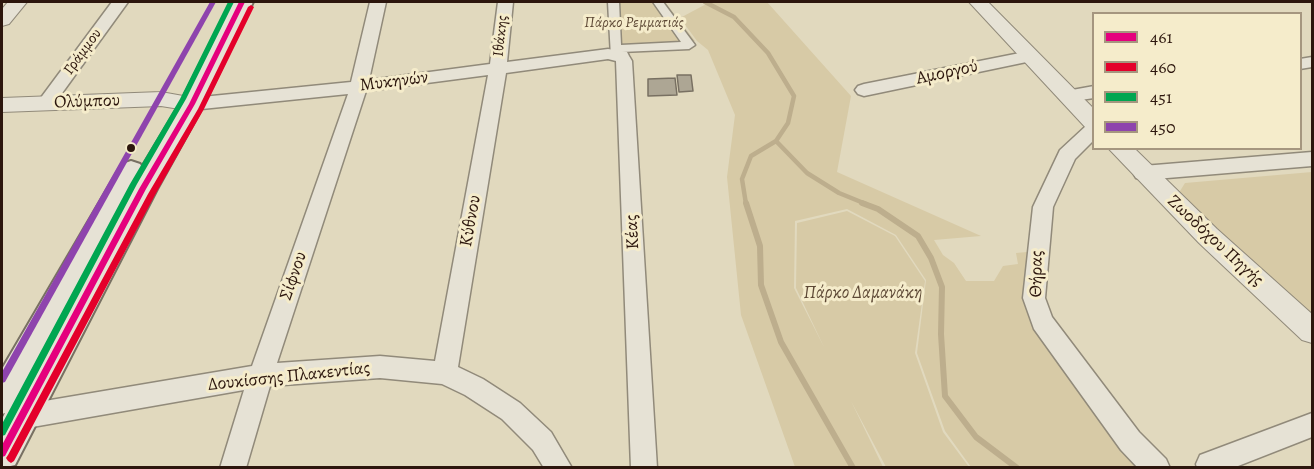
<!DOCTYPE html>
<meta charset="utf-8">
<style>
body{margin:0}
#map{position:relative;width:1314px;height:469px;overflow:hidden;background:#e1d9be;font-family:Alegreya,serif}
canvas{display:block}
.frame{position:absolute;inset:0;border:3px solid #2c160d;pointer-events:none}
.legend{position:absolute;left:1092px;top:12px;width:210px;height:138px;box-sizing:border-box;background:#f5eccb;border:2px solid #a5967f;margin:0;padding:8px 10px;list-style:none;font-size:18px;color:#2c160d}
.legend li{display:flex;align-items:center;gap:12px;height:30px}
.legend b{width:30px;border:2px solid #a5967f}
</style>
<div id="map">
<canvas width="1314" height="469"></canvas>
<div class="frame"></div>
<ul class="legend">
<li><b style="height:8px;background:#e5007d"></b>461</li>
<li><b style="height:8px;background:#e4002b"></b>460</li>
<li><b style="height:8px;background:#00a651"></b>451</li>
<li><b style="height:8px;background:#8e44ad"></b>450</li>
</ul>
</div>
<script>
const ctx = document.querySelector('canvas').getContext('2d');
ctx.lineJoin = 'round';
function paint(path, color) {
  ctx.fillStyle = color;
  ctx.fill(path, 'evenodd');
}
function shape(rows) {
  const path = new Path2D();
  for (const r of rows) {
    path.moveTo(r[0], r[1]);
    for (let i = 2; i < r.length; i += 2) path.lineTo(r[i], r[i + 1]);
  }
  return path;
}
function stroke(path, color, width, dash) {
  ctx.strokeStyle = color;
  ctx.lineWidth = width;
  ctx.lineCap = dash ? 'butt' : 'round';
  ctx.setLineDash(dash || []);
  ctx.stroke(path);
}
function label(font, color, halo, rows, align = 'center') {
  ctx.font = font + ' Alegreya,serif';
  ctx.lineWidth = 6;
  ctx.setLineDash([]);
  ctx.textBaseline = 'middle';
  ctx.strokeStyle = halo;
  ctx.fillStyle = color;
  for (const [text, x, y, turn = 0] of rows) {
    ctx.save();
    ctx.translate(x, y);
    ctx.rotate((+turn || 0) * Math.PI / 180);
    ctx.textAlign = isNaN(turn) ? turn : align;
    if (halo) ctx.strokeText(text, 0, 0);
    ctx.fillText(text, 0, 0);
    ctx.restore();
  }
}
const green = shape([
 [609,2,665,2,695,41,613,46],
 [710,2,767,2,851,96,837,172,981,236,934,240,943,255,954,263,966,281,994,281,1003,266,1018,264,1016,253,1027,252,1028,297,1138,467,971,467,945,431,917,353,926,280,896,235,847,209,795,221,794,288,824,347,796,288,797,223,847,211,895,236,925,281,915,353,943,432,969,467,886,467,851,401,883,467,795,467,741,315,727,177,735,115,708,50,697,41,680,18],
 [1312,172,1312,319,1178,201,1180,191,1185,183]
]);
const streamFar1 = shape([
 [705,2,734,17,768,53,794,96,788,123,776,141],
 [776,141,807,173,839,193,866,204],
 [746,204,742,179,751,156,776,141]
]);
const stream = shape([
 [746,203,760,246,761,285,781,342,853,468],
 [862,203,878,209,918,236,931,258,942,287,941,334,945,396,976,437,1017,468]
]);
const building = shape([
 [677,75,691,75,693,91,679,92,677,75],
 [675,78,677,95,648,96,648,79,675,78]
]);
const pedestrian = shape([
 [608,2,619,2,621,45,681,42,653,2,663,2,695,45,689,49,621,52,619,57,611,57,608,2]
]);
const minor = shape([
 [112,2,128,2,52,107,40,107,37,103,40,99,112,2],
 [370,2,386,2,369,80,490,64,498,2,513,2,507,62,608,49,627,52,629,56,632,61,657,468,631,468,616,61,608,59,506,73,458,367,483,379,520,403,551,432,572,468,544,468,533,450,502,419,465,395,442,384,380,378,270,386,246,468,220,468,244,390,21,429,12,425,8,417,12,409,21,405,252,366,348,94,192,110,186,108,183,104,186,100,192,98,351,82,370,2],
 [488,75,435,361,380,356,277,363,366,91,488,75],
 [1030,51,1036,52,1038,56,1036,60,864,96,858,94,855,90,858,86,864,84,1030,51],
 [1312,57,1312,67,1300,69,1300,59,1312,57],
 [1094,86,1094,98,1067,102,1061,100,1058,96,1061,92,1094,86],
 [1094,123,1094,140,1075,159,1053,207,1045,298,1052,317,1139,432,1166,459,1170,468,1138,468,1121,450,1034,329,1023,298,1033,207,1060,150,1087,125,1094,123],
 [1312,152,1312,166,1143,180,1136,178,1133,173,1136,168,1143,166,1312,152],
 [1312,413,1312,437,1233,468,1197,468,1196,464,1200,455,1312,413]
]);
const tertiary = shape([
 [8,2,27,2,9,24,2,26,2,9,8,2],
 [969,2,988,2,1094,109,1094,130,1086,128,969,2],
 [161,92,200,99,203,104,200,109,192,111,161,106,2,112,2,98,161,92],
 [1108,148,1134,148,1217,229,1312,314,1312,343,1302,340,1199,243,1108,148]
]);
const secondary = shape([
 [232,2,253,2,204,104,157,189,15,465,2,468,2,419,5,413,2,414,2,369,122,164,131,161,140,164,142,167,180,104,232,2]
]);
const bus1 = shape([
 [239,2,245,2,195,104,146,189,5,456,2,457,2,445,139,189,189,104,239,2]
]);
const bus2 = shape([
 [251,5,254,7,204,109,155,195,14,461,11,463,8,461,6,458,8,455,148,194,198,109,248,7,251,5]
]);
const bus3 = shape([
 [228,2,234,2,186,99,137,184,5,435,2,436,2,424,130,184,180,99,228,2]
]);
const bus4 = shape([
 [210,2,216,2,5,382,2,383,2,372,210,2]
]);
const markers = [
 [131,148,5,"#2c160d"]
];
const farParknames = [
 ["Πάρκο Ρεμματιάς",634,23]
];
const farStreetnames = [
 ["Ιθάκης",501,36,-84],
 ["Γράμμου",83,52,-54]
];
const streetNames = [
 ["Αμοργού",947,73,-12],
 ["Μυκηνών",394,82,-7],
 ["Ολύμπου",87,102,-2],
 ["Κύθνου",471,221,-80],
 ["Κέας",633,232,-93],
 ["Ζωοδόχου Πηγής",1215,241,43],
 ["Θήρας",1037,274,-89],
 ["Σίφνου",294,276,-71],
 ["Δουκίσσης Πλακεντίας",289,377,-6]
];
const parkNames = [
 ["Πάρκο Δαμανάκη",863,294]
];
paint(green, '#d7caa6');
stroke(streamFar1, '#bdae8d', 4.5);
stroke(stream, '#bdae8d', 6);
paint(building, '#ada694');
stroke(building, '#787062', 1.5);
stroke(pedestrian, '#918a7a', 3);
stroke(minor, '#918a7a', 3);
stroke(tertiary, '#918a7a', 2);
stroke(secondary, '#787062', 4);
paint(pedestrian, '#e6e2d5');
paint(minor, '#e6e2d5');
paint(tertiary, '#e6e2d5');
paint(secondary, '#e6e2d5');
paint(bus1, '#e5007d');
paint(bus2, '#e4002b');
paint(bus3, '#00a651');
paint(bus4, '#8e44ad');
for (const [x, y, r, color] of markers) {
  const dot = new Path2D();
  dot.arc(x, y, r, 0, 2 * Math.PI);
  ctx.fillStyle = color;
  ctx.fill(dot);
  stroke(dot, '#f5eccb', 2);
}
label('italic 15px', '#5d4835', '#f5eccb', farParknames);
label('15px', '#2c160d', '#f5eccb', farStreetnames);
label('18px', '#2c160d', '#f5eccb', streetNames);
label('italic 18px', '#5d4835', '#f5eccb', parkNames);
</script>
